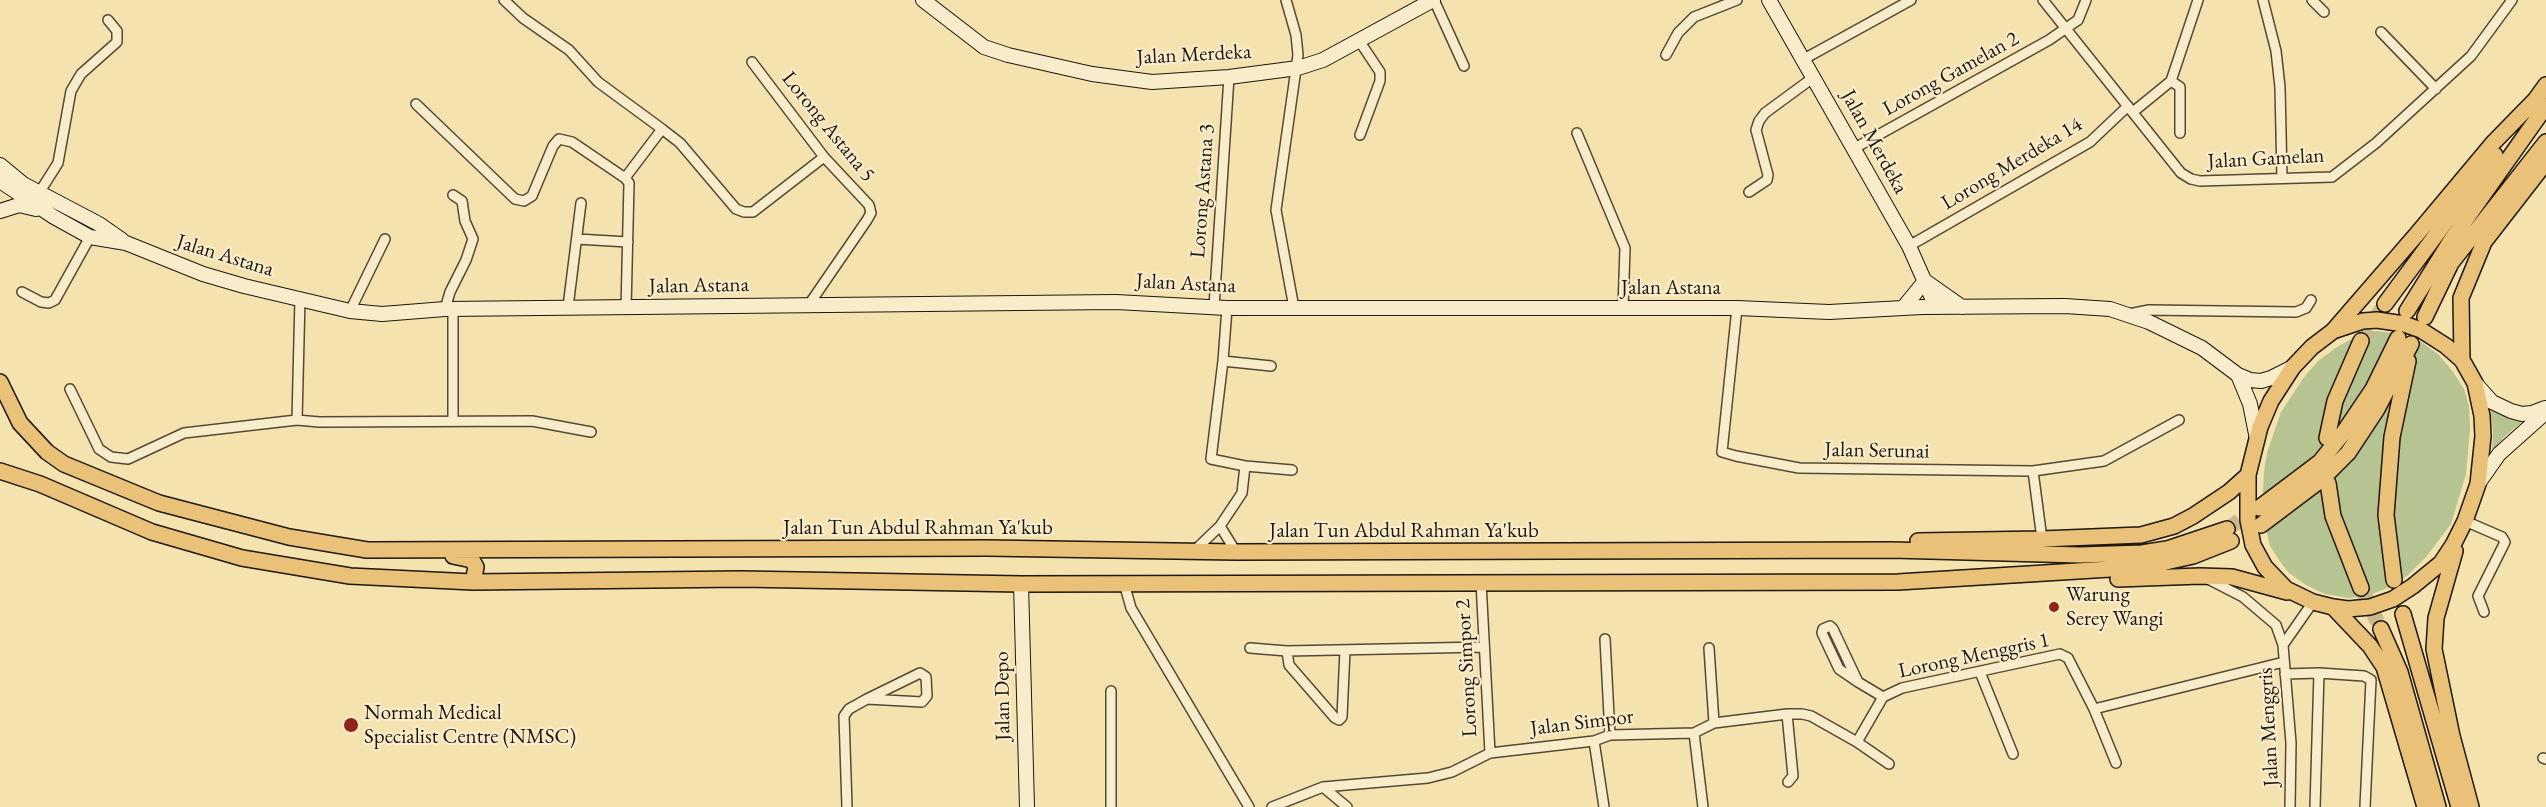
<!DOCTYPE html>
<style>
body{margin:0}
canvas{display:block;background:#f4e2af}
</style>
<canvas width="2546" height="807"></canvas>
<script>
const ctx = document.querySelector('canvas').getContext('2d');
ctx.lineJoin = 'round';
function paint(path, color) {
  ctx.fillStyle = color;
  ctx.fill(path, 'evenodd');
}
function shape(rows) {
  const path = new Path2D();
  for (const r of rows) {
    path.moveTo(r[0], r[1]);
    for (let i = 2; i < r.length; i += 2) path.lineTo(r[i], r[i + 1]);
  }
  return path;
}
function stroke(path, color, width, dash) {
  ctx.strokeStyle = color;
  ctx.lineWidth = width;
  ctx.lineCap = dash ? 'butt' : 'round';
  ctx.setLineDash(dash || []);
  ctx.stroke(path);
}
function label(font, color, halo, rows, align = 'center') {
  ctx.font = font + ' "EB Garamond",serif';
  ctx.lineWidth = 4.5;
  ctx.setLineDash([]);
  ctx.textBaseline = 'middle';
  ctx.strokeStyle = halo;
  ctx.fillStyle = color;
  for (const [text, x, y, turn = 0] of rows) {
    ctx.save();
    ctx.translate(x, y);
    ctx.rotate((+turn || 0) * Math.PI / 180);
    ctx.textAlign = isNaN(turn) ? turn : align;
    if (halo) ctx.strokeText(text, 0, 0);
    ctx.fillText(text, 0, 0);
    ctx.restore();
  }
}
const green = shape([
 [2376,331,2400,334,2420,341,2439,355,2453,372,2464,389,2469,406,2470,429,2466,474,2451,524,2426,557,2408,575,2390,587,2367,596,2349,598,2325,594,2306,585,2289,573,2279,560,2270,546,2262,513,2264,472,2267,453,2281,412,2304,377,2319,360,2337,347,2357,336],
 [2490,407,2524,420,2504,437,2492,452,2493,433]
]);
const primaryTunnel = shape([
 [2361,341,2385,304],
 [2227,529,2257,509],
 [2361,588,2381,629]
]);
const street = shape([
 [504,0,523,18,569,50,598,82,662,129],
 [1286,0,1296,35,1298,55,1276,210,1294,308],
 [1434,0,1464,66],
 [2043,0,2181,173,2191,179,2200,181,2332,177,2376,143,2471,56,2512,0],
 [2263,0,2276,51,2280,87,2282,178],
 [2312,0,2324,12],
 [2381,32,2436,89],
 [1360,42,1380,72,1380,81,1360,135],
 [1666,55,1678,33,1694,17,1737,0],
 [1804,59,1911,0],
 [752,62,824,157,869,205,871,213,867,220,808,306],
 [2171,81,2180,87,2180,133],
 [416,104,515,199,524,201,532,196,553,146,559,139,572,142,625,178],
 [2133,112,2171,81,2198,0],
 [1577,133,1625,248,1623,309],
 [1853,149,2049,40,2078,20,2086,0],
 [1749,192,1767,180,1768,175,1756,130,1759,121,1765,113,1814,77],
 [39,193,58,163,71,91,81,74,117,42,117,31,108,20],
 [577,239,628,242],
 [1909,246,2090,142,2128,106],
 [22,292,41,302,49,303,55,300,90,237],
 [568,307,581,203],
 [1214,307,1229,77],
 [1737,308,1722,452,1736,456,1799,468,2033,471,2104,461,2179,420],
 [445,309,450,292,466,260,473,239,465,221,462,201,453,195],
 [453,309,453,420],
 [626,309,629,183,625,178,662,129,680,143,736,209,744,212,753,212,824,157],
 [350,311,385,239],
 [2129,314,2149,310,2296,312,2306,308,2311,300],
 [1223,361,1271,366],
 [70,389,99,449,111,457,128,459,184,433,297,420,319,422,532,421,591,432],
 [297,420,300,298],
 [1245,466,1292,470],
 [2033,471,2042,539],
 [2465,521,2502,537,2505,542,2478,596,2484,612],
 [1220,526,1236,552],
 [1194,551,1220,526,1242,493,1245,466,1211,459,1223,361,1227,308],
 [2208,579,2243,597,2276,625,2283,645,2291,743,2290,807],
 [1481,582,1490,753],
 [1124,583,1131,608,1249,807],
 [1605,639,1610,735],
 [2283,645,2313,602],
 [1250,648,1287,651,1483,647],
 [1709,648,1714,723],
 [1287,651,1289,665,1335,718,1339,720,1342,717,1345,650],
 [1980,672,2013,754],
 [2285,674,2319,673,2364,676,2371,680,2365,807],
 [1858,682,1833,629,1830,626,1823,629,1822,633,1839,669,1858,682,1883,697],
 [1111,691,1111,807],
 [2094,709,2284,662],
 [1787,714,1793,776,1788,782],
 [1694,733,1703,807],
 [1594,741,1604,807],
 [1857,742,1883,697,1902,688,2060,654,2068,658,2094,709,2116,763],
 [2543,758,2546,759],
 [1323,787,1347,807],
 [847,807,844,716,849,709,867,699,920,673,926,677,927,696,922,702,867,699],
 [1272,807,1323,787,1428,778,1452,772,1490,753,1594,741,1610,735,1694,733,1714,723,1787,714,1802,714,1811,716,1857,742,1889,764],
 [2315,807,2319,673]
]);
const secondary = shape([
 [923,0,984,47,1008,55,1092,74,1152,82,1229,77,1298,68,1323,60,1433,0],
 [1769,0,1909,246,1936,307],
 [0,165,23,184,99,224,122,240],
 [0,181,54,217,90,237,126,243,203,274,244,286,350,311,382,314,445,309,1116,302,1227,308,1737,308,1829,312,1922,307,2065,306,2110,309,2149,322,2202,348,2238,375,2250,380,2261,381,2271,378,2293,367],
 [0,211,19,205,36,209],
 [1903,308,1925,281,1962,307],
 [2238,375,2250,404,2257,439],
 [2475,383,2492,402,2511,411,2522,414,2532,413,2545,408],
 [2478,484,2499,454,2546,412],
 [1021,584,1027,807]
]);
const primary = shape([
 [2530,107,2546,85],
 [2385,304,2495,155],
 [2407,311,2452,239,2546,106],
 [2425,317,2451,263,2546,142],
 [2333,331,2417,234,2493,143,2536,99],
 [2462,360,2446,346,2421,330,2404,324,2377,320,2363,321,2333,331,2312,347,2293,367,2271,401,2260,427,2248,475,2248,520,2253,545,2265,567,2286,589,2313,602,2333,607,2348,609,2370,607,2393,599,2413,586,2441,563,2453,545,2465,521,2478,484,2483,436,2482,416,2475,383,2462,360,2461,298,2484,242,2546,162],
 [0,382,20,423,47,452,64,464,159,503,289,537,367,550,987,548,1236,552,1892,550,2080,555,2142,553,2167,549,2227,529],
 [2327,438,2335,401,2361,341],
 [0,471,40,484,152,532,242,558,350,576,473,582,742,579,1021,584,1898,582,2143,567,2193,556,2231,541],
 [2328,483,2333,516,2361,588],
 [2259,508,2320,462,2344,432,2373,389,2398,338],
 [2261,525,2322,479,2348,453,2377,409,2411,344],
 [1918,541,2042,539,2141,535,2174,526,2193,516,2229,492,2248,475],
 [2455,551,2436,618,2434,649,2452,736,2471,807],
 [453,556,472,560,476,567,473,582],
 [2118,579,2200,576,2232,577,2287,592],
 [2394,580,2386,515,2392,437,2408,361],
 [2333,607,2370,646,2384,667,2425,807],
 [2403,614,2459,807],
 [2381,629,2400,672,2438,807]
]);
const markers = [
 [2054,607,6,"#8f2418"],
 [351,725,8,"#8f2418"]
];
const streetNames = [
 ["Jalan Merdeka",1194,55,-3],
 ["Lorong Gamelan 2",1951,74,-29],
 ["Lorong Astana 5",828,127,51],
 ["Jalan Merdeka",1874,142,61],
 ["Jalan Gamelan",2266,159,-3],
 ["Lorong Merdeka 14",2012,164,-31],
 ["Lorong Astana 3",1203,191,-86],
 ["Jalan Astana",225,256,17],
 ["Jalan Astana",1186,284,3],
 ["Jalan Astana",699,286,-1],
 ["Jalan Astana",1671,288],
 ["Jalan Serunai",1877,451,1],
 ["Jalan Tun Abdul Rahman Ya'kub",918,528],
 ["Jalan Tun Abdul Rahman Ya'kub",1404,531],
 ["Lorong Menggris 1",1974,656,-12],
 ["Lorong Simpor 2",1467,668,-93],
 ["Jalan Depo",1003,696,-91],
 ["Jalan Simpor",1582,723,-7],
 ["Jalan Menggris",2269,727,-93]
];
const poiNames = [
 ["Warung",2066,595],
 ["Serey Wangi",2066,619],
 ["Normah Medical",364,713],
 ["Specialist Centre (NMSC)",364,737]
];
paint(green, '#b5c490');
stroke(primaryTunnel, '#c9b98f', 15, [15, 8]);
stroke(street, '#544a36', 12);
stroke(secondary, '#1e170d', 16);
stroke(primary, '#1e170d', 18);
stroke(street, '#f8eccb', 9);
stroke(secondary, '#f8eccb', 14);
stroke(primary, '#eac178', 15);
for (const [x, y, r, color] of markers) {
  const dot = new Path2D();
  dot.arc(x, y, r, 0, 2 * Math.PI);
  ctx.fillStyle = color;
  ctx.fill(dot);
  stroke(dot, '#f8eccb', 2);
}
label('21px', '#1e170d', '#f8eccb', streetNames);
label('21px', '#1e170d', '#f8eccb', poiNames, 'left');
</script>
